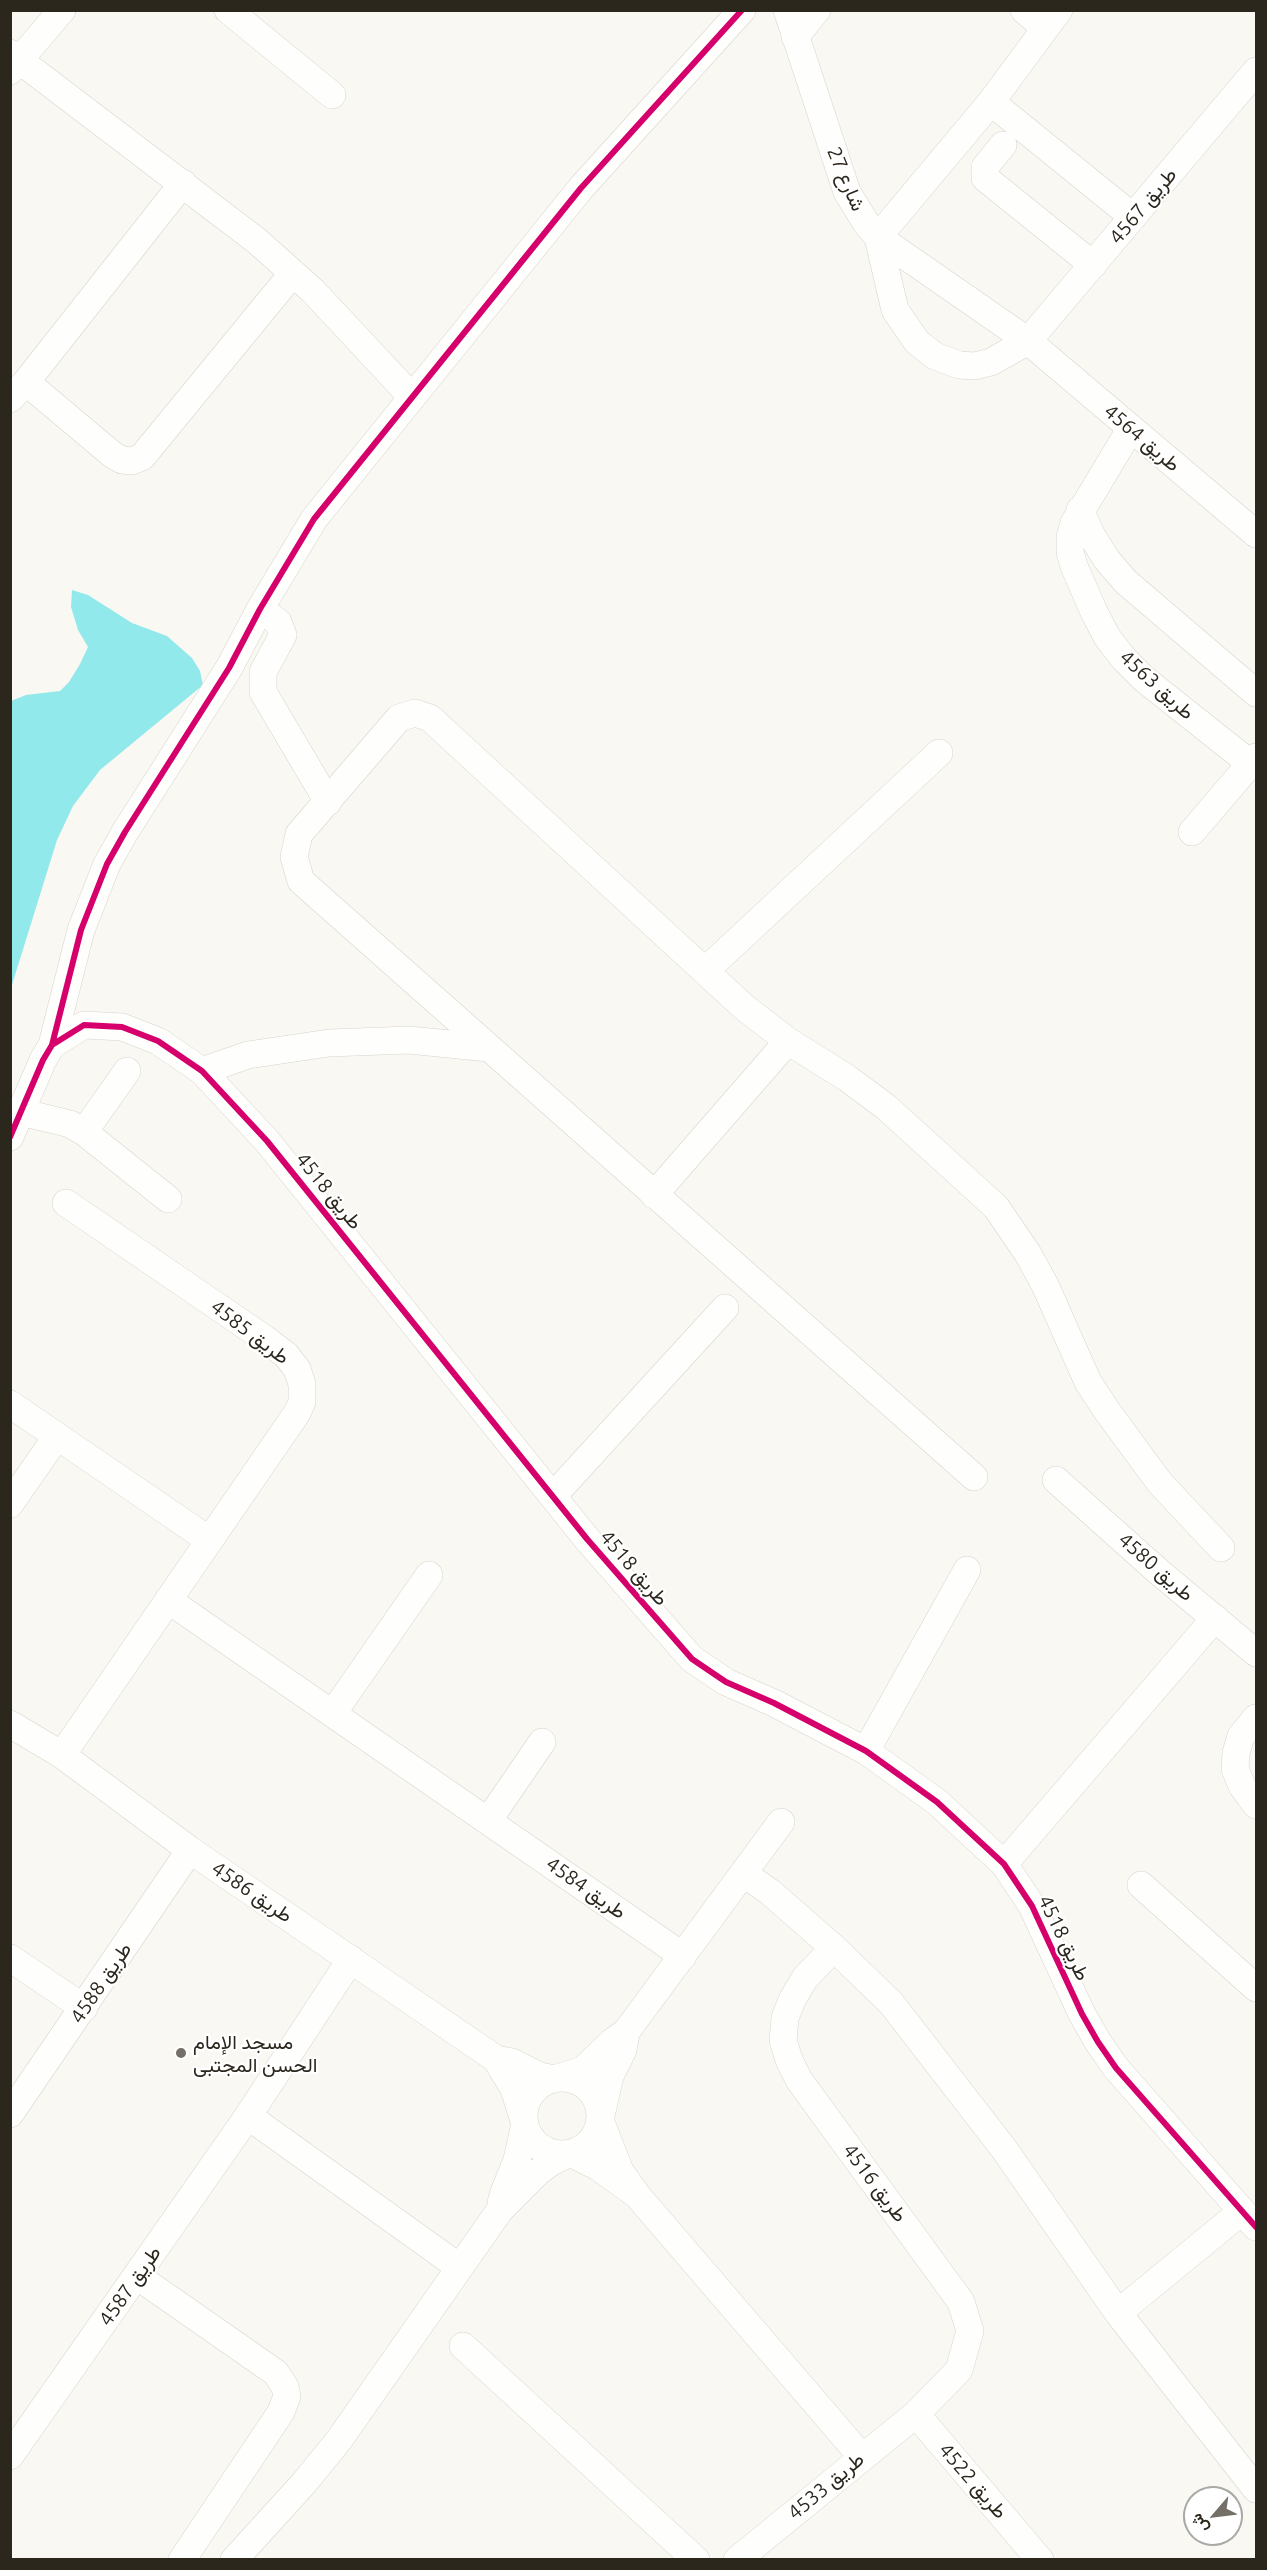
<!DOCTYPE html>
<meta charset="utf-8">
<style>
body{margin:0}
#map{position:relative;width:1267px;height:2570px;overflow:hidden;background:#faf8f2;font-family:Ubuntu,Vazirmatn,sans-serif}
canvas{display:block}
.frame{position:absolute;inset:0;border:12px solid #2c271d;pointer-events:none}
.north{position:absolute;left:1183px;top:2486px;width:60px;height:60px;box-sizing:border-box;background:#fff;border:2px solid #aba9a5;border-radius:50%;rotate:242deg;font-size:16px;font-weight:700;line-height:24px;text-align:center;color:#2c271d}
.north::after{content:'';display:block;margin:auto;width:21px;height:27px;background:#747068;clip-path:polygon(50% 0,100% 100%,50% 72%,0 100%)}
</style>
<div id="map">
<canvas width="1267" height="2570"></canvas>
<div class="frame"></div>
<div class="north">ش</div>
</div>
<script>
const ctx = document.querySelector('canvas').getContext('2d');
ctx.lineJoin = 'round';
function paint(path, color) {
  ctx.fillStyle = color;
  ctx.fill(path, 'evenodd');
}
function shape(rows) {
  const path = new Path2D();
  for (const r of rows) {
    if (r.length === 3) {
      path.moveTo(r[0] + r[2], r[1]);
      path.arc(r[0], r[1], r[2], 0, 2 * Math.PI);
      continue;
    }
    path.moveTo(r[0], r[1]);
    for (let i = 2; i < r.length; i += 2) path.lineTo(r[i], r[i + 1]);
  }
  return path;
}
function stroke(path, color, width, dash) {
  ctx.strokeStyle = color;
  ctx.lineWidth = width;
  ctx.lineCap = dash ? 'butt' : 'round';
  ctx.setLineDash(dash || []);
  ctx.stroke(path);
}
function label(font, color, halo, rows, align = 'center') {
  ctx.font = font + ' Ubuntu,Vazirmatn,sans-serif';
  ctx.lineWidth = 4.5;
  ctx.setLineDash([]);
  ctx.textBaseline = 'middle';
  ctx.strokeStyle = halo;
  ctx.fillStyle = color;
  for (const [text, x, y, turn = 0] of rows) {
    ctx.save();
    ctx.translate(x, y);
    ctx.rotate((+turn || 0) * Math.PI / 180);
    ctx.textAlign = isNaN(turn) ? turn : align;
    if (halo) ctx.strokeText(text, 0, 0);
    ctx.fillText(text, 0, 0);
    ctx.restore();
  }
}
const water = shape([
 [72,590,88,595,132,623,167,636,192,658,200,671,203,685,100,770,73,806,57,840,11,988,11,701,26,695,60,691,69,682,80,664,88,647,78,630,71,607]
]);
const minor = shape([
 [228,10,332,95],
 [787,10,847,192,866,223,878,237,1028,341,1256,534],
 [1024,10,1045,28],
 [1059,10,991,102,878,237,895,310,917,342,935,356,959,365,975,366,991,362,1028,341,1256,71],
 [795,37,817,10],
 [10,53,257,241,313,291,411,396],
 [10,71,62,10],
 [991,102,1133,217],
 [1003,145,985,167,985,178,1093,265],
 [26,382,113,455,122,460,132,461,142,457,293,273],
 [10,399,26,382,183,183],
 [1131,428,1074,523,1070,537,1070,552,1074,566,1094,612,1107,637,1124,659,1144,679,1251,764],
 [1080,510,1092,536,1107,560,1126,582,1256,693],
 [260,609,278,622,283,635,263,672,263,692,328,802],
 [1192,832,1256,757],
 [706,970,939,753],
 [52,1045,81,930,107,864,125,832,229,668,260,609,314,519,581,188,742,10],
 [202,1071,248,1055,329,1043,409,1040,489,1048],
 [21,1112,70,1124,84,1132,168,1199],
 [84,1132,127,1071],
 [10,1137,43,1060,52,1045,84,1025,122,1027,158,1041,202,1071,267,1141,587,1539,692,1659,726,1682,774,1703,866,1751,937,1802,1004,1864,1032,1906,1082,2014,1098,2042,1116,2068,1256,2227],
 [654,1195,788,1041],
 [10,1404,209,1540],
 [974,1477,301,881,294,857,299,834,399,718,415,713,430,718,745,1008,788,1041,847,1078,886,1107,996,1207,1028,1254,1045,1285,1088,1382,1107,1411,1160,1483,1221,1548],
 [1056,1480,1159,1572,1256,1653],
 [553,1496,725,1308],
 [10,1504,57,1436],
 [168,1600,683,1956],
 [333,1713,429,1575],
 [1256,1718,1241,1736,1236,1753,1235,1769,1242,1786,1256,1805],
 [10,1724,62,1755,190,1850,496,2059,512,2062,540,2076,554,2079,583,2070,613,2041,626,2032,781,1822],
 [866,1751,967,1570],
 [62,1755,297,1413,302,1402,302,1384,297,1369,286,1355,265,1339,66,1203],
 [488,1821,542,1742],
 [1004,1864,1215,1618],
 [744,1874,770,1892,834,1948,891,2003,1004,2149,1118,2313,1256,2489],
 [1141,1885,1256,1988],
 [10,1958,84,2008],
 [626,2033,623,2050,610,2076,600,2120,620,2171,637,2195,861,2456],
 [496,2059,514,2089,525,2124,517,2160,504,2192,501,2203],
 [562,2116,38],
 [10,2114,190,1850],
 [248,2116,459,2267],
 [137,2276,276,2373,285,2387,287,2396,281,2412,182,2560],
 [1118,2313,1241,2212],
 [463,2346,696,2560],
 [916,2414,1040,2560],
 [10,2456,248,2116,351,1959],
 [234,2560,304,2483,339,2440,500,2210,538,2172,550,2163,570,2153,598,2167,637,2195],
 [737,2560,916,2414,959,2370,970,2331,961,2302,799,2080,789,2060,783,2040,785,2018,792,2000,805,1978,834,1948]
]);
const cycleway = shape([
 [52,1045,81,930,107,864,125,832,229,668,260,609,314,519,581,188,742,10],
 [10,1137,43,1060,52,1045,84,1025,122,1027,158,1041,202,1071,267,1141,587,1539,692,1659,726,1682,774,1703,866,1751,937,1802,1004,1864,1032,1906,1082,2014,1098,2042,1116,2068,1256,2227]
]);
const markers = [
 [181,2053,6,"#747068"]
];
const streetNames = [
 ["شارع 27",846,179,67],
 ["طريق 4567",1143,206,-50],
 ["طريق 4564",1142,438,40],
 ["طريق 4563",1157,685,42],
 ["طريق 4518",329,1191,51],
 ["طريق 4585",250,1332,37],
 ["طريق 4580",1156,1567,41],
 ["طريق 4518",634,1568,49],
 ["طريق 4584",586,1888,35],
 ["طريق 4586",252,1892,34],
 ["طريق 4518",1064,1938,64],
 ["طريق 4588",101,1983,-56],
 ["طريق 4516",875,2183,53],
 ["طريق 4587",130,2286,-55],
 ["طريق 4522",973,2481,49],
 ["طريق 4533",826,2486,-40]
];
const poiNames = [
 ["مسجد الإمام",193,2042],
 ["الحسن المجتبى",193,2065]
];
paint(water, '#91e9eb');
stroke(minor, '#d7d4cc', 28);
stroke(minor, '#fefefd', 27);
stroke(cycleway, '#d6006c', 6);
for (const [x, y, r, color] of markers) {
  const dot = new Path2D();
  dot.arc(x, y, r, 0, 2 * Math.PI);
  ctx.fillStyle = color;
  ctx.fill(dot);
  stroke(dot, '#fff', 2);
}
label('20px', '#2c271d', '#fff', streetNames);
label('20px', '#2c271d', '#fff', poiNames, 'left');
</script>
